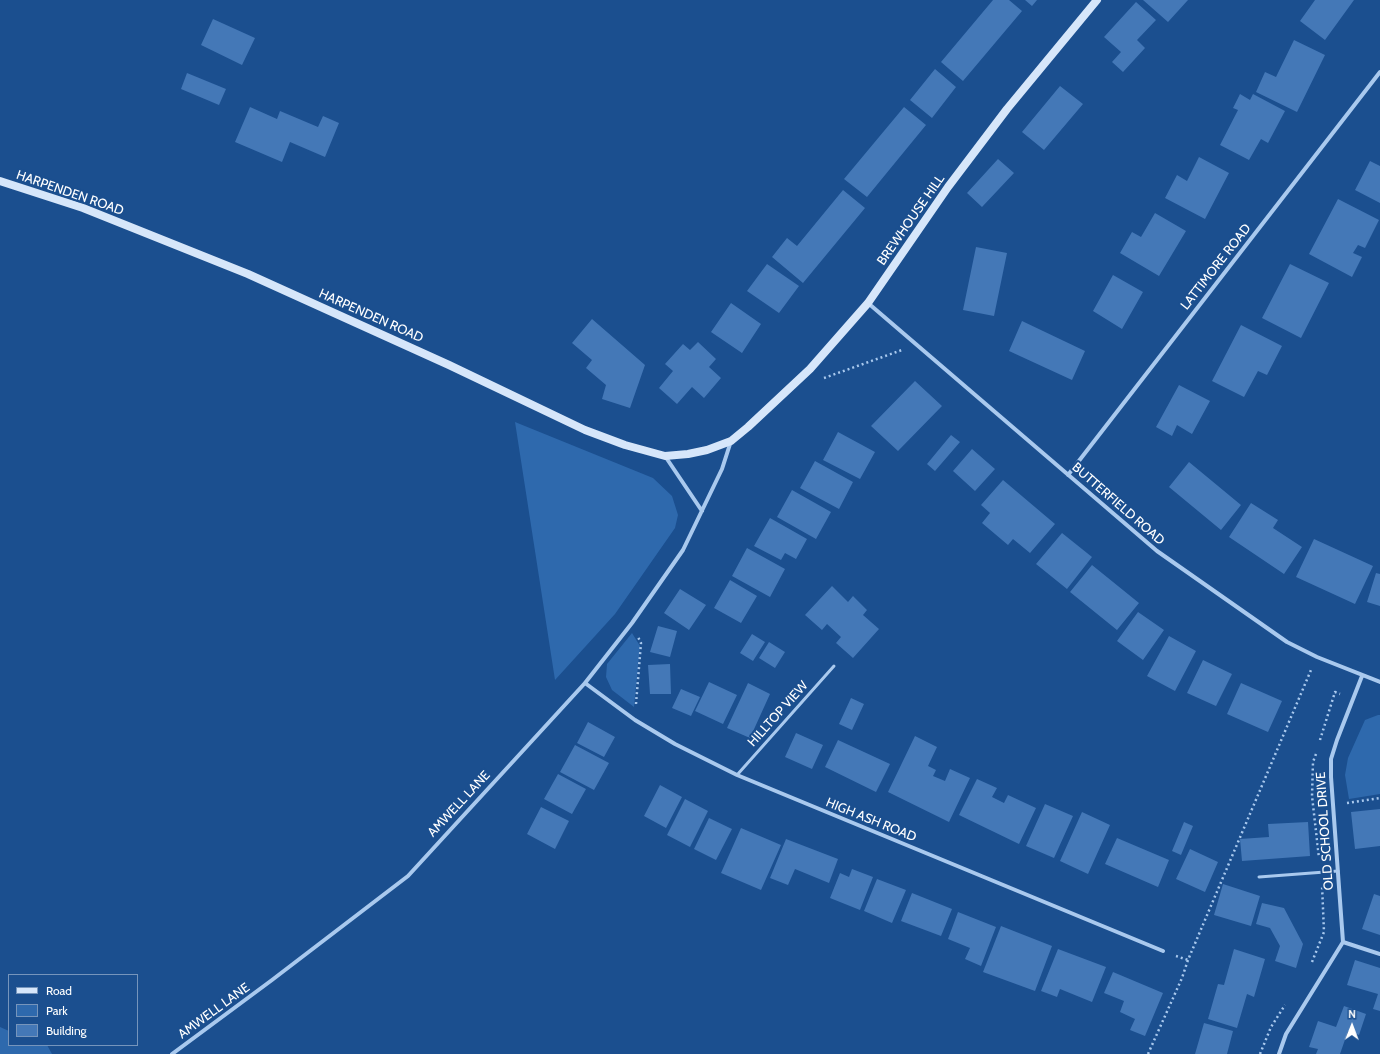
<!DOCTYPE html>
<style>
body{margin:0}
#map{position:relative;width:1380px;height:1054px;overflow:hidden;background:#1b4f8f;font-family:Cabin,sans-serif}
canvas{display:block}
.legend{position:absolute;left:8px;top:974px;width:130px;height:72px;box-sizing:border-box;background:#1b4f8f;border:1px solid #7695bc;margin:0;padding:5px 7px;list-style:none;font-size:12px;color:#fff}
.legend li{display:flex;align-items:center;gap:8px;height:20px}
.legend b{width:20px;border:1px solid #7695bc}
.north{position:absolute;left:1332px;top:1006px;width:40px;height:40px;-webkit-text-stroke:3px #1b4f8f;paint-order:stroke;rotate:1deg;font-size:11px;font-weight:700;line-height:16px;text-align:center;color:#fff}
.north::after{content:'';display:block;margin:auto;width:14px;height:18px;background:#fff;clip-path:polygon(50% 0,100% 100%,50% 72%,0 100%)}
</style>
<div id="map">
<canvas width="1380" height="1054"></canvas>
<ul class="legend">
<li><b style="height:5px;background:#d6e6fa"></b>Road</li>
<li><b style="height:11px;background:#2e69ad"></b>Park</li>
<li><b style="height:11px;background:#4478b7"></b>Building</li>
</ul>
<div class="north">N</div>
</div>
<script>
const ctx = document.querySelector('canvas').getContext('2d');
ctx.lineJoin = 'round';
function paint(path, color) {
  ctx.fillStyle = color;
  ctx.fill(path, 'evenodd');
}
function shape(rows) {
  const path = new Path2D();
  for (const r of rows) {
    path.moveTo(r[0], r[1]);
    for (let i = 2; i < r.length; i += 2) path.lineTo(r[i], r[i + 1]);
  }
  return path;
}
function stroke(path, color, width, dash) {
  ctx.strokeStyle = color;
  ctx.lineWidth = width;
  ctx.lineCap = dash ? 'butt' : 'round';
  ctx.setLineDash(dash || []);
  ctx.stroke(path);
}
function label(font, color, halo, rows, align = 'center') {
  ctx.font = font + ' Cabin,sans-serif';
  ctx.lineWidth = 4;
  ctx.setLineDash([]);
  ctx.textBaseline = 'middle';
  ctx.strokeStyle = halo;
  ctx.fillStyle = color;
  for (const [text, x, y, turn = 0] of rows) {
    ctx.save();
    ctx.translate(x, y);
    ctx.rotate((+turn || 0) * Math.PI / 180);
    ctx.textAlign = isNaN(turn) ? turn : align;
    if (halo) ctx.strokeText(text, 0, 0);
    ctx.fillText(text, 0, 0);
    ctx.restore();
  }
}
const green = shape([
 [515,422,653,478,672,496,678,515,675,528,615,614,555,680],
 [632,633,640,646,634,707,612,690,606,677,607,664],
 [1378,715,1380,715,1380,794,1349,799,1345,775,1348,758,1365,720],
 [0,1027,9,1031,9,1045,47,1045,52,1054,0,1054]
]);
const building = shape([
 [993,0,1009,0,1022,11,963,81,941,62],
 [1025,0,1037,0,1032,6],
 [1143,0,1188,0,1168,22],
 [1315,0,1354,0,1325,40,1300,21],
 [1136,2,1156,20,1137,40,1145,48,1123,72,1112,62,1121,52,1104,37],
 [213,19,255,38,242,65,201,45],
 [1294,40,1325,55,1297,112,1256,92,1265,72,1276,77],
 [935,69,956,87,932,118,910,100],
 [187,73,226,89,219,105,181,89],
 [1060,86,1083,104,1044,150,1022,132],
 [1240,94,1250,100,1253,94,1285,111,1268,143,1261,139,1249,160,1220,145,1238,110,1233,108],
 [250,107,277,119,280,111,318,127,323,116,339,123,325,157,290,142,282,162,235,142],
 [904,107,926,125,867,197,844,179],
 [1199,157,1229,173,1205,219,1165,198,1177,175,1187,181],
 [998,159,1014,173,982,207,967,193],
 [1370,161,1380,166,1380,203,1355,190],
 [843,190,865,208,803,283,772,257,787,238,797,246],
 [1338,199,1379,220,1365,248,1358,245,1353,253,1362,257,1352,277,1309,254],
 [1155,213,1186,231,1159,276,1120,253,1132,232,1141,237],
 [976,247,1007,253,994,316,963,310],
 [767,264,799,286,779,313,747,291],
 [1290,264,1329,283,1301,338,1262,318],
 [1113,275,1143,292,1122,329,1093,311],
 [731,303,761,324,742,353,711,332],
 [592,319,645,365,630,408,602,399,606,385,586,368,592,360,572,343],
 [1022,321,1085,351,1072,380,1009,351],
 [1241,325,1282,346,1267,375,1258,371,1244,397,1212,381],
 [698,342,716,359,709,367,721,378,704,398,692,387,677,404,659,388,673,371,665,364,683,344,690,350],
 [915,381,942,406,898,451,871,426],
 [1179,385,1210,401,1192,434,1177,425,1172,436,1156,427],
 [838,432,875,452,860,479,823,460],
 [951,435,960,442,935,471,927,464],
 [972,449,995,469,975,491,953,471],
 [815,461,853,482,839,509,800,488],
 [1189,462,1241,505,1221,530,1169,487],
 [1003,480,1055,524,1030,553,1013,539,1008,545,982,523,990,513,981,505],
 [792,490,831,512,816,539,777,517],
 [1251,503,1278,520,1273,528,1302,547,1284,574,1229,537],
 [770,518,807,539,796,559,785,553,781,560,754,546],
 [1062,533,1092,557,1067,589,1036,564],
 [1314,539,1373,566,1355,604,1296,577],
 [747,548,785,569,770,597,732,576],
 [1092,565,1139,603,1117,630,1070,592],
 [1376,573,1380,574,1380,606,1367,602],
 [730,580,757,596,741,623,714,608],
 [832,586,848,602,853,596,867,610,863,615,879,629,853,658,836,643,841,637,827,624,822,630,805,615],
 [680,589,706,605,689,630,664,613],
 [1138,612,1164,630,1143,660,1117,641],
 [658,626,677,631,670,657,650,652],
 [752,634,765,642,753,661,740,653],
 [1169,636,1196,651,1175,691,1147,676],
 [769,642,785,652,775,668,759,658],
 [1203,660,1232,674,1216,706,1187,693],
 [670,664,671,694,650,694,648,665],
 [709,682,737,695,723,724,695,711],
 [748,683,770,694,750,738,727,728],
 [1241,683,1282,701,1268,732,1227,714],
 [681,689,700,697,691,716,672,708],
 [851,698,864,704,852,730,839,724],
 [588,722,615,737,604,757,577,743],
 [796,733,823,745,812,769,785,757],
 [915,736,937,747,928,766,936,770,933,776,945,781,950,769,970,778,949,822,888,792],
 [838,740,890,764,876,792,825,767],
 [575,745,609,763,594,790,560,772],
 [558,774,586,789,572,814,544,799],
 [977,779,997,788,992,797,1004,803,1008,795,1036,808,1019,844,959,815],
 [660,785,682,797,666,828,644,816],
 [685,799,708,811,690,847,667,835],
 [1045,804,1073,816,1054,858,1026,846],
 [541,807,569,821,555,849,527,834],
 [1380,809,1380,846,1355,849,1351,812],
 [1082,812,1110,825,1088,874,1060,861],
 [709,818,732,829,716,860,694,849],
 [1184,822,1193,826,1181,855,1172,851],
 [1308,822,1310,856,1242,861,1240,839,1269,837,1268,824],
 [741,828,781,845,761,890,721,873],
 [1117,838,1169,860,1158,887,1105,864],
 [786,839,838,859,829,883,795,869,788,885,770,878],
 [1190,849,1218,862,1205,892,1176,879],
 [852,869,873,877,860,910,830,898,840,873,849,877],
 [877,879,906,890,892,923,864,911],
 [1223,884,1260,896,1251,926,1214,915],
 [912,893,952,909,941,936,901,921],
 [1374,894,1380,896,1380,935,1362,929],
 [1262,903,1284,908,1303,944,1296,968,1275,961,1280,946,1270,928,1256,924],
 [958,912,996,927,981,966,965,959,970,948,948,939],
 [1001,926,1052,946,1035,991,983,972],
 [1058,949,1106,967,1092,1002,1060,989,1057,997,1041,991],
 [1234,949,1265,959,1254,997,1247,994,1237,1028,1208,1019,1218,984,1224,985],
 [1355,960,1380,968,1380,1011,1373,1009,1378,994,1347,985],
 [1113,972,1163,993,1145,1036,1130,1030,1135,1019,1120,1012,1124,1001,1104,993],
 [1344,1006,1366,1014,1359,1035,1348,1031,1340,1054,1316,1054,1318,1049,1309,1047,1318,1021,1336,1027],
 [1204,1023,1233,1031,1227,1054,1195,1054]
]);
const path = shape([
 [824,378,902,350],
 [636,704,641,643,638,637],
 [1320,740,1335,692,1340,694],
 [1316,754,1313,762,1312,796,1319,858],
 [1347,803,1380,798],
 [1176,956,1188,960],
 [1312,962,1324,932,1322,885],
 [1148,1054,1182,978,1188,960,1311,670],
 [1260,1054,1271,1027,1285,1005]
]);
const lane = shape([
 [737,775,834,666],
 [1259,877,1338,871]
]);
const street = shape([
 [868,303,1157,551,1287,642,1317,657,1380,682],
 [665,456,702,511],
 [1068,475,1380,72],
 [585,683,635,720,675,744,737,775,1163,951],
 [1343,942,1380,954],
 [172,1054,272,980,408,876,585,683,632,623,683,550,722,469,731,441],
 [1279,1054,1286,1034,1343,942,1331,777,1331,759,1337,740,1362,676]
]);
const secondary = shape([
 [0,181,83,208,248,274,449,365,585,430,625,445,665,456,688,454,707,450,731,441,748,427,810,369,868,303,948,187,1007,109,1097,0]
]);
const streetNames = [
 ["HARPENDEN ROAD",70,193,19],
 ["BREWHOUSE HILL",911,220,-55],
 ["LATTIMORE ROAD",1216,267,-52],
 ["HARPENDEN ROAD",371,316,24],
 ["BUTTERFIELD ROAD",1118,504,41],
 ["HILLTOP VIEW",778,714,-48],
 ["AMWELL LANE",459,804,-47],
 ["HIGH ASH ROAD",871,820,22],
 ["OLD SCHOOL DRIVE",1325,831,-94],
 ["AMWELL LANE",214,1011,-36]
];
paint(green, '#2e69ad');
paint(building, '#4478b7');
stroke(path, '#a9c9ee', 2.5, [2, 3]);
stroke(lane, '#a9c9ee', 3);
stroke(street, '#a9c9ee', 4);
stroke(secondary, '#d6e6fa', 8);
label('13px', '#fff', '#1b4f8f', streetNames);
</script>
